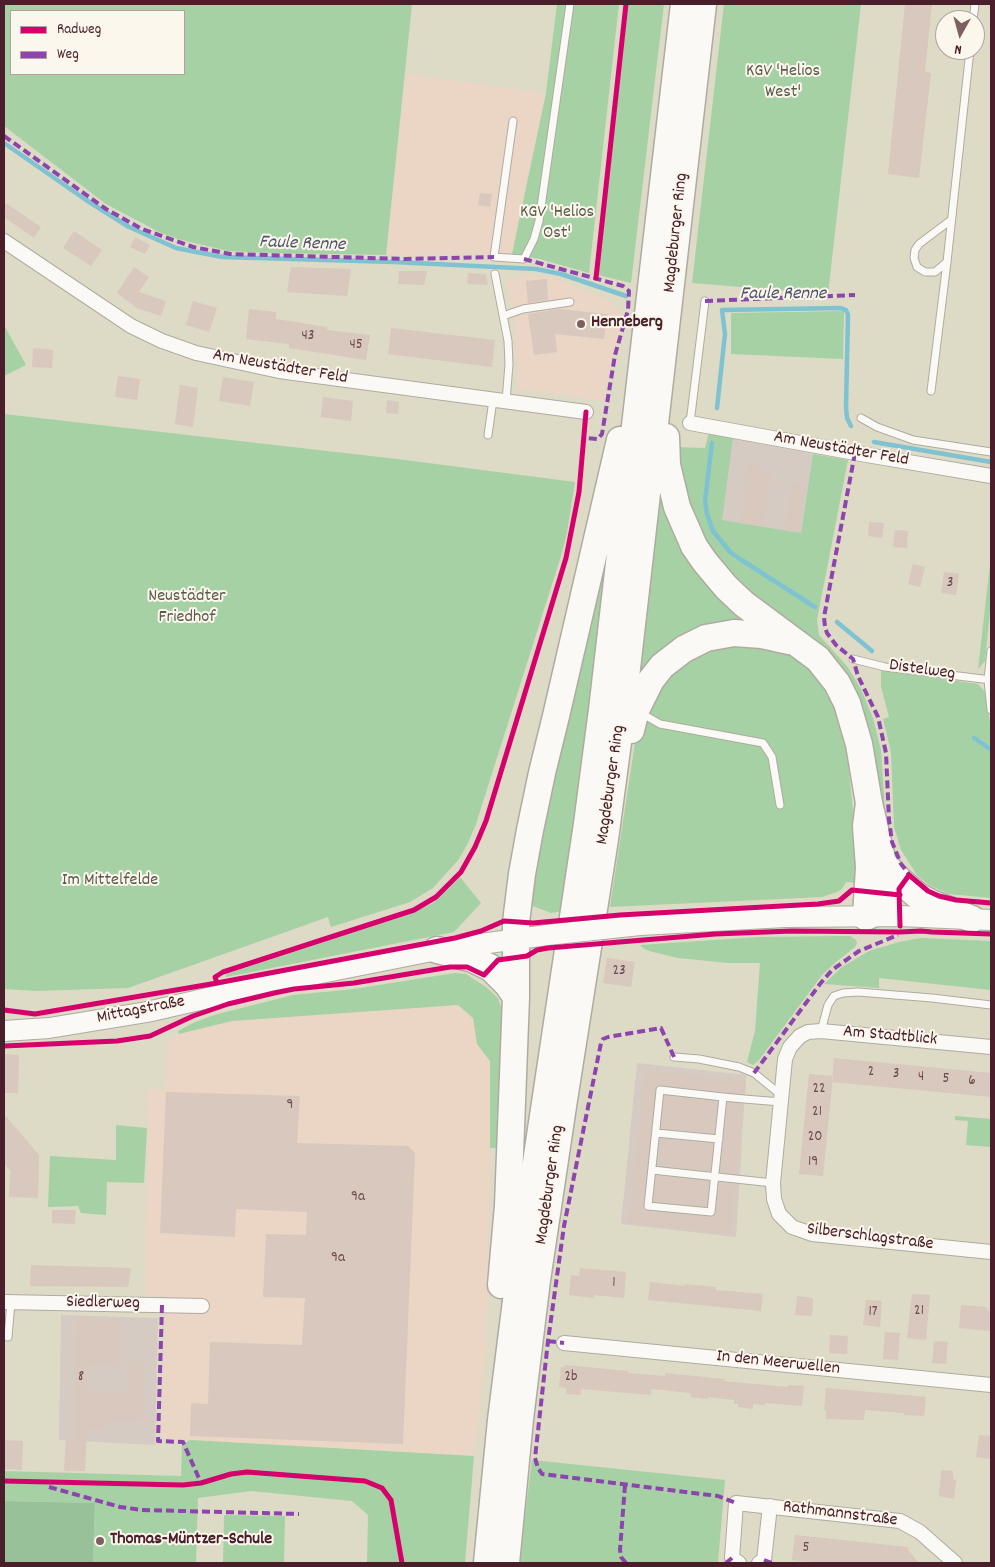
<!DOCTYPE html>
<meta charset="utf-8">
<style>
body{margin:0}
#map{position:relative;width:995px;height:1567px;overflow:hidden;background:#dddac6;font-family:Dekko,sans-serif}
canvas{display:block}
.frame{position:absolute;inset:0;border:5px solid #4a1f2b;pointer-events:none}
.legend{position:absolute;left:10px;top:10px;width:175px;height:65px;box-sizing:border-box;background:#fbf7ec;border:1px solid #b4a19f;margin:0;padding:6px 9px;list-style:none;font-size:15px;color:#4a1f2b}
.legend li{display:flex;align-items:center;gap:10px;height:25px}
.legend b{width:25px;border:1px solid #b4a19f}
.north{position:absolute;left:935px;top:10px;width:50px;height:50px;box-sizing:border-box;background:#fbf7ec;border:1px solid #b4a19f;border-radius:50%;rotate:187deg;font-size:14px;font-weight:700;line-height:20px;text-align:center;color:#4a1f2b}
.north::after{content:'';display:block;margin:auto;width:18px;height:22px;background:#7d6061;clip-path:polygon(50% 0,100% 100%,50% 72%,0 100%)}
</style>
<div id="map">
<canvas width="995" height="1567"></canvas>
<div class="frame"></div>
<ul class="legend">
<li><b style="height:6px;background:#d6006c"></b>Radweg</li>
<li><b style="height:6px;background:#8e44ad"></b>Weg</li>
</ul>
<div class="north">N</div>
</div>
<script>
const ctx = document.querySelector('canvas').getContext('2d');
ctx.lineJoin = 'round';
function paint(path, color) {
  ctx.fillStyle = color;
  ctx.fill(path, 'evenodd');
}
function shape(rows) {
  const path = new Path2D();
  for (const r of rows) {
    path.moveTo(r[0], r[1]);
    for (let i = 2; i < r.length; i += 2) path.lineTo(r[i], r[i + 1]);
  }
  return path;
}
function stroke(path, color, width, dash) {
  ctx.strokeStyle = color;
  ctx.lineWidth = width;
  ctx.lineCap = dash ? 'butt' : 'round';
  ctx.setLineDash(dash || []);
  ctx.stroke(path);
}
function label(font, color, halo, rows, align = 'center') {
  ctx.font = font + ' Dekko,sans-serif';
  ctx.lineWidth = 4;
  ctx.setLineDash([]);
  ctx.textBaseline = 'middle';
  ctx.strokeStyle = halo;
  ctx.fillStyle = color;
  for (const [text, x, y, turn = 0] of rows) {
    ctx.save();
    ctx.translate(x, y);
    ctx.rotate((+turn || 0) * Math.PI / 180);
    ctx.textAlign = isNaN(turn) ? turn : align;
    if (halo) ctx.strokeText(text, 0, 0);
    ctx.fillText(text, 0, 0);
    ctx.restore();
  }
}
const built = shape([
 [406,74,546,93,512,254,386,255],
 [529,275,554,278,606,299,616,306,623,318,613,354,604,401,517,388,515,321,505,279],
 [458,1004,473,1018,477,1043,490,1061,490,1148,486,1351,474,1456,161,1438,166,1296,145,1295,148,1089,164,1090,168,1039,179,1034,232,1021]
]);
const industrial = shape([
 [733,438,813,454,801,533,720,520],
 [637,1063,746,1075,736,1237,621,1224],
 [61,1315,158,1318,155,1445,59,1440]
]);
const green = shape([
 [4,4,412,4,386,255,274,253,228,251,178,239,159,232,106,204,4,126],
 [11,11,184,11,184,74,11,74],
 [557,4,619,4,589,273,540,259,512,254,546,93],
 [628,4,664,4,631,283,598,275],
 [724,4,861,4,828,294,692,283],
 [844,311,843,359,731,354,731,313],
 [4,325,26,365,4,376],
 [4,414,397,459,575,482,567,533,561,556,476,824,468,843,459,859,433,888,410,902,331,927,328,917,128,988,36,991,4,989],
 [709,432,733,438,722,520,801,533,813,454,848,460,817,620,819,635,847,666,861,689,873,718,881,750,888,854,860,714,714,556,685,506,674,447,705,448],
 [624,451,563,911,551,913,528,904,531,882],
 [663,473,755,619,732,626,631,706],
 [991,556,991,601,985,661,978,669],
 [714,643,789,650,825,681,845,734,859,867,860,883,846,882,842,889,837,892,822,897,610,907,636,736,657,684],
 [881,670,978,684,985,692,991,728,991,898,949,894,929,885,917,875,901,850,894,827,891,752,883,719,889,717,881,687],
 [460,877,481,903,454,932,226,977,226,974,407,915,433,903],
 [843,936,850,936,856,940,857,943,855,947,836,962,822,975,759,1060,753,1065,747,1062,755,1031,760,963,728,963,678,958,653,952,644,949,640,945,759,937],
 [921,938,991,941,991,990,879,978,879,988,824,984,842,967,869,951,899,942],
 [455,973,466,974,486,987,498,998,504,1017,498,1148,490,1148,490,1061,477,1044,473,1018,458,1005,232,1021,179,1034,178,1031,193,1023,214,1015,293,995,354,989],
 [955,1116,991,1119,991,1147,966,1145,968,1121,955,1120],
 [116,1125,147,1128,144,1183,107,1182,106,1215,81,1213,78,1206,48,1207,50,1156,116,1160],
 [190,1440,474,1456,465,1563,367,1563,368,1515,352,1501,251,1491,198,1498,196,1563,93,1563,95,1503,4,1501,4,1471,181,1476,182,1445],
 [532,1460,725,1480,718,1563,519,1563],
 [224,1515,285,1516,284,1563,223,1563]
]);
const forest = shape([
 [4,1501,95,1503,93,1563,4,1563]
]);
const stream = shape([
 [4,143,86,200,129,227,176,248,222,257,394,262,536,269,561,274,626,296],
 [717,408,725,334,722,310,841,308,846,310,848,315,846,407,847,418,851,426],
 [874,442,991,462],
 [712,443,705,501,707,514,713,531,730,552,740,559,815,607],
 [837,622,872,651],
 [974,738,990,749]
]);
const building = shape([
 [905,4,932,4,925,72,931,73,919,178,888,174],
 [480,193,492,194,490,207,478,205],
 [4,202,41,227,34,238,4,217],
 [74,231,102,250,91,266,63,248],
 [135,237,150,245,145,254,130,247],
 [134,267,149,277,139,292,166,301,161,316,137,308,117,293],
 [291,267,351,269,347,296,287,292],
 [399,271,427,271,424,285,398,284],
 [468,273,486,274,488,285,467,284],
 [547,279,548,300,528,303,526,281],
 [193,301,217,308,209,332,186,325],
 [249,309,276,312,276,319,327,327,327,330,370,335,366,360,289,348,289,344,246,339],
 [559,309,607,314,604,339,555,334,557,352,534,355,528,314],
 [391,328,495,340,492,367,388,354],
 [33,348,53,350,52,368,32,367],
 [118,376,140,379,137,400,115,397],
 [223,377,254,382,250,406,219,401],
 [180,385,198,388,193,427,175,424],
 [323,397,353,401,351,421,321,417],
 [387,400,399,402,398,414,386,413],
 [748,463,762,465,761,471,771,473,763,526,740,523],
 [792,484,805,485,798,532,785,530],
 [869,522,884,523,882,538,868,536],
 [895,530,908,531,907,548,893,547],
 [913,564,925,567,920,587,908,584],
 [944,572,959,574,956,595,941,593],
 [607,958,635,962,631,987,603,983],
 [4,1054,19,1055,18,1093,4,1093],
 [834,1058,991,1073,991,1097,832,1082],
 [645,1070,746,1081,745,1094,661,1085,656,1087,643,1205,645,1210,648,1211,713,1217,716,1213,719,1183,734,1184,731,1234,627,1223,628,1211,630,1211],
 [809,1074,833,1076,823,1176,799,1174],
 [166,1092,300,1096,297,1143,408,1146,415,1153,403,1444,190,1436,191,1403,208,1404,210,1342,302,1345,305,1298,263,1297,266,1234,306,1235,307,1212,236,1209,235,1237,160,1233],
 [665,1096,717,1102,714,1133,661,1128],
 [728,1103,743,1104,735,1174,721,1172],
 [4,1114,39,1155,38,1198,9,1197,10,1170,4,1164],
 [660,1139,713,1144,710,1171,658,1165],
 [656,1176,709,1181,706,1206,654,1201],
 [52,1210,76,1210,75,1224,52,1223],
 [31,1265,131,1268,128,1287,30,1286],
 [580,1268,626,1272,624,1298,594,1295,594,1298,569,1295,571,1275,579,1276],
 [650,1282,685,1286,685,1284,716,1287,716,1290,763,1294,761,1311,648,1300],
 [912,1294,930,1295,926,1340,907,1338],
 [797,1296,813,1298,812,1316,795,1315],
 [866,1300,882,1301,880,1327,863,1325],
 [961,1305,987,1307,987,1310,991,1311,991,1331,959,1328],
 [76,1316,88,1316,88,1319,120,1320,119,1365,87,1365,87,1392,128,1393,129,1361,143,1362,143,1420,112,1421,112,1424,107,1424,107,1429,87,1429,85,1471,64,1471,66,1440,75,1441],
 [885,1332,900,1333,898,1360,883,1359],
 [830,1335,848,1336,847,1354,829,1353],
 [934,1341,948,1342,946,1364,932,1363],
 [565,1365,628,1371,628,1373,665,1376,665,1373,725,1379,724,1381,788,1387,788,1385,804,1386,802,1406,765,1403,765,1405,753,1404,753,1409,738,1407,738,1404,734,1404,734,1400,708,1397,708,1399,690,1397,691,1393,651,1389,651,1395,581,1389,581,1395,566,1394,566,1388,559,1387,561,1367,565,1367],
 [826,1388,926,1397,924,1416,904,1415,904,1413,865,1410,864,1420,826,1419,826,1410,824,1410],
 [979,1435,991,1436,991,1459,976,1457],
 [4,1440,23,1441,22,1470,4,1469],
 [941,1470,953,1471,953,1479,956,1480,954,1499,939,1496],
 [795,1535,908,1547,908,1550,919,1563,827,1563,792,1560]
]);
const lane = shape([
 [973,20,975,4],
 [513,121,494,257,524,259,534,239,539,221,570,4],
 [947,262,935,272,925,272,917,267,914,258,915,250,919,244,951,220],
 [495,274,508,341,509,364,506,401],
 [503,316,523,309,570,302],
 [931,391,947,262,970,50],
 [861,418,877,427,913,440,991,452],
 [690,423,705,301],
 [488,435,493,400],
 [991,651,988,680,991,710],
 [853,659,885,667,991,680],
 [641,713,660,724,763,743,772,757,780,805],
 [821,1031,828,1005,834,996,843,993,858,992,932,998,991,1005],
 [674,1057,699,1059,739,1067,754,1073,781,1095],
 [723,1097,711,1212,648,1206,660,1090,723,1097,744,1099,781,1102],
 [656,1133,719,1139],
 [652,1170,773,1183],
 [8,1337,11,1302]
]);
const street = shape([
 [4,241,131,326,162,341,196,353,279,371,586,412],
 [690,423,855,453,991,476],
 [991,1047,821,1031,808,1032,800,1036,790,1047,785,1059,773,1183,774,1199,779,1214,792,1227,812,1234,991,1252],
 [4,1302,202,1306],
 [564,1343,991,1385],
 [739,1563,732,1558,736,1503,900,1521,920,1532,955,1563],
 [759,1563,764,1560,770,1506]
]);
const secondary = shape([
 [640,925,785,917,900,916,991,920],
 [4,1031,49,1028,147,1012,291,979,437,950,547,935]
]);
const highway = shape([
 [666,437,667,465,677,507,694,546,705,562,726,587,744,604,818,659,837,683,847,703,859,744,869,803,887,880,886,899,877,912,866,917,869,867,866,826,869,803],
 [631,730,636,710,651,680,662,666,684,649,706,638,734,633,762,635,789,641],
 [883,863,898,879,918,896,931,903,972,919],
 [437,950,473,959,491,968,508,985,516,997],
 [501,1285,508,1206,516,997,516,922,522,874,530,830,542,773,556,716,620,440],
 [487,1563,501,1420,520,1269,587,824,602,710,684,4],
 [506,1563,520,1419,537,1280,563,1106,605,839,622,712,703,4]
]);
const secondaryBridge = shape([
 [547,935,640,925]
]);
const quiet = shape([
 [4,136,106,209,142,229,193,247,230,254,406,259,494,257],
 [524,259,623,286,629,291,628,310,615,355,602,434,598,439,584,438],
 [705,301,855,295],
 [855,453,824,617,825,627,827,633,836,645,853,659,858,676,878,717,886,753,889,820,892,842,901,864,912,878],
 [674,1057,661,1028,608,1037,603,1039,601,1043,564,1226,548,1341,535,1458,538,1468,542,1474,718,1496,736,1503],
 [754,1073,820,984,832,970,859,951,898,935],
 [162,1305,158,1441,183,1442,201,1483],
 [548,1341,564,1343],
 [625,1485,620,1550,621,1557,626,1563],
 [49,1487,120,1507,142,1510,299,1514],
 [764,1560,772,1563],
 [726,1563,732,1558]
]);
const cycleway = shape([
 [596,278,626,4],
 [900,926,899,889,909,875,928,891,939,896,956,900,991,903],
 [217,983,215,977,223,972,414,910,436,897,461,872,475,847,486,821,566,558,579,492,586,412],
 [4,1010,35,1014,217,983,455,938,481,931,504,921,533,923,620,915,818,904,839,901,852,890,900,895],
 [4,1046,117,1041,150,1036,193,1016,228,1004,274,993,294,989,354,983,450,967,467,967,484,975,498,960,527,956,537,950,548,948,715,934,792,931,900,932,921,931,932,932,991,934],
 [4,1481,183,1485,201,1483,231,1474,247,1472,365,1481,382,1488,391,1500,402,1563]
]);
const markers = [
 [581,324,5,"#7d6061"],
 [100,1541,5,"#7d6061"]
];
const numberNames = [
 ["43",308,337],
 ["45",356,346],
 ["3",950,584],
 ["23",619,972],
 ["2",871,1073],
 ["3",896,1075],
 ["4",921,1078],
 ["5",946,1080],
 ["6",972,1082],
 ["22",819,1090],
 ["9",290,1106],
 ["21",817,1113],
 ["20",815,1138],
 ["19",813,1163],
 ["9a",358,1198],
 ["9a",338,1259],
 ["1",614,1284],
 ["21",919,1312],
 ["17",873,1313],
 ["8",81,1378],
 ["2b",571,1378],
 ["5",806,1549]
];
const parkNames = [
 ["KGV 'Helios",783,73],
 ["West'",783,94],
 ["KGV 'Helios",557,214],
 ["Ost'",557,235],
 ["Neustädter",187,598],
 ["Friedhof",187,619],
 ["Im Mittelfelde",110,882]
];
const streetNames = [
 ["Magdeburger Ring",677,233,-84],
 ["Am Neustädter Feld",280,368,10],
 ["Am Neustädter Feld",841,450,10],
 ["Distelweg",922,671,8],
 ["Magdeburger Ring",612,785,-82],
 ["Mittagstraße",141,1011,-11],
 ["Am Stadtblick",890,1037,5],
 ["Magdeburger Ring",551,1185,-82],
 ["Silberschlagstraße",870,1238,7],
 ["Siedlerweg",103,1304,1],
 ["In den Meerwellen",778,1364,6],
 ["Rathmannstraße",840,1515,7]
];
const poiNames = [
 ["Henneberg",591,324],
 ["Thomas-Müntzer-Schule",110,1541]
];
const waterNames = [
 ["Faule Renne",302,245,2],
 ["Faule Renne",783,295]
];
paint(built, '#ebd5c5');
paint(industrial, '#d6cbc2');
paint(green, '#a6d1a4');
paint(forest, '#99c199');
stroke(stream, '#7fc2d1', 4.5);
paint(building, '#d8c8bd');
stroke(lane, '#b0aba0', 9);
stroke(street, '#b0aba0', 16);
stroke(secondary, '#b0aba0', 22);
stroke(highway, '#b0aba0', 29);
stroke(lane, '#faf9f6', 7);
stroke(street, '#faf9f6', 14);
stroke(secondary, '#faf9f6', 20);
stroke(highway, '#faf9f6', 26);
stroke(secondaryBridge, '#b0aba0', 22, []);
stroke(secondaryBridge, '#faf9f6', 20);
stroke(quiet, '#8e44ad', 4, [8, 4]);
stroke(cycleway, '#d6006c', 5);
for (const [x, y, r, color] of markers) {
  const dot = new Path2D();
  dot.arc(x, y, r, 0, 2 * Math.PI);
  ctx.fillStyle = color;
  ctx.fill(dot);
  stroke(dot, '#fbf7ec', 2);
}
label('15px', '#6e4a50', null, numberNames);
label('18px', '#5a5a4c', '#fbf7ec', parkNames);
label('18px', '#4a1f2b', '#fbf7ec', streetNames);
label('bold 18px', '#4a1f2b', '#fbf7ec', poiNames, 'left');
label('italic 19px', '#4f5567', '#fbf7ec', waterNames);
</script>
